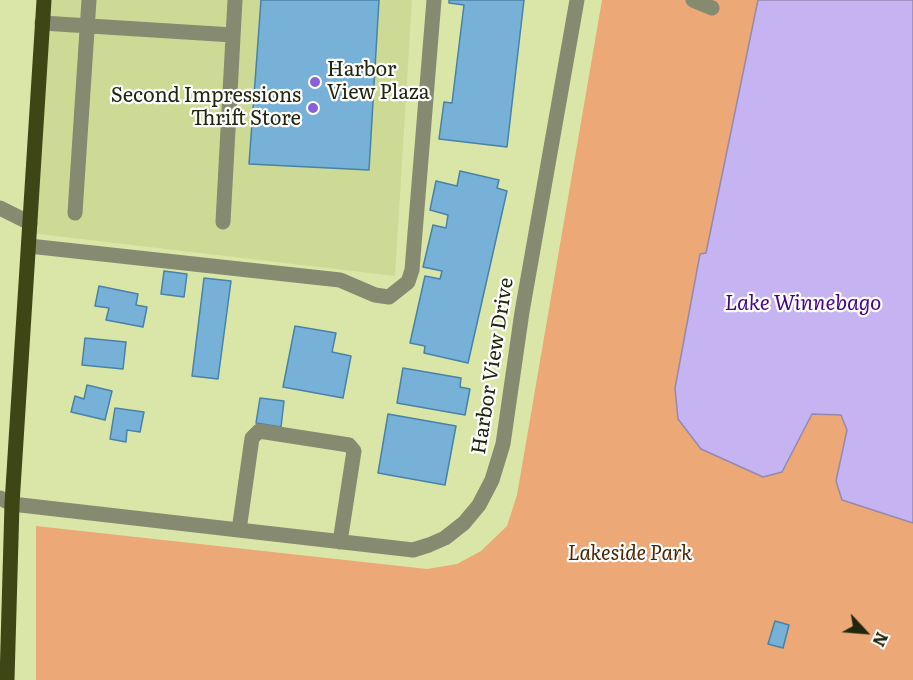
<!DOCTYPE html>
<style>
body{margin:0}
#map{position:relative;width:913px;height:680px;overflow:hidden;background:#dae6a8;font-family:Literata,serif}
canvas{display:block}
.north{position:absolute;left:835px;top:602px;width:60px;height:60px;-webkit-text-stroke:4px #fff;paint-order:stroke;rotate:116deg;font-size:16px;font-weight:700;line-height:24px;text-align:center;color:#22260e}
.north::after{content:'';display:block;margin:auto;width:21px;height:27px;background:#22260e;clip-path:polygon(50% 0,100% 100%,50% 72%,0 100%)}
</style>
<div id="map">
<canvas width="913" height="680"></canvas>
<div class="north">N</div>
</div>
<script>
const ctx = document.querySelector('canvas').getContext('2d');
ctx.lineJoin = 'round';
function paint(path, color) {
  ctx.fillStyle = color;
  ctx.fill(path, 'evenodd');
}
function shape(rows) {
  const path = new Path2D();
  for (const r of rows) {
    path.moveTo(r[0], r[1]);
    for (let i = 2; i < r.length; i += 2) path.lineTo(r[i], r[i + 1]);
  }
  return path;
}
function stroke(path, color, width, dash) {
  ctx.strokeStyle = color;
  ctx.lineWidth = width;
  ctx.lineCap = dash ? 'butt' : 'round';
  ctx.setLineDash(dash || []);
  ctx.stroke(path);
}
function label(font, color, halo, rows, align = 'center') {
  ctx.font = font + ' Literata,serif';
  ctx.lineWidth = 4.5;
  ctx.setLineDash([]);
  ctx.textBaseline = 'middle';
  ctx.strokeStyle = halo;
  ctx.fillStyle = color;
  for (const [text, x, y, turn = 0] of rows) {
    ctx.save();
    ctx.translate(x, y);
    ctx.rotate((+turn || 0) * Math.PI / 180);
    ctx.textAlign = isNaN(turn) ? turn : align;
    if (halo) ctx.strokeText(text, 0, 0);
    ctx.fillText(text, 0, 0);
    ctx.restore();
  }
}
const built = shape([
 [44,0,412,0,395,276,30,233]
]);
const green = shape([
 [602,0,758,0,706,253,700,254,782,472,812,414,841,415,847,430,836,481,842,500,913,523,913,680,36,680,36,526,427,569,457,564,481,551,507,526,517,495]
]);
const water = shape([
 [758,0,913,0,913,523,842,500,836,481,847,430,841,415,812,414,782,472,763,477,701,449,678,419,675,388,700,254,706,253,758,0]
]);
const building = shape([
 [261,0,379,0,369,170,249,164,261,0],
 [449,0,524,0,507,147,439,139,444,102,452,103,464,5,449,3,449,0],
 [460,171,499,180,497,188,507,191,468,363,424,353,425,346,410,343,425,276,440,279,442,271,423,267,433,225,446,228,448,215,430,210,436,181,457,186,460,171],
 [164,271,187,274,184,297,161,294,164,271],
 [204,278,231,281,218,379,192,376,204,278],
 [99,286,138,294,136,305,147,307,143,327,106,320,109,308,95,306,99,286],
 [295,326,336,333,332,352,351,356,343,398,283,387,295,326],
 [85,338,126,342,123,369,82,365,85,338],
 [403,368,461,378,460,387,470,389,465,415,397,403,403,368],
 [87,385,112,391,105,420,71,412,75,396,84,399,87,385],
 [260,398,284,401,281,427,256,423,260,398],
 [115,408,144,412,140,432,127,430,126,442,110,439,115,408],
 [388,414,456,426,445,485,378,473,388,414],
 [775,621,789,625,783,648,768,644,775,621]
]);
const minor = shape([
 [693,0,712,8],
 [42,23,233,35],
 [0,208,30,223],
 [75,213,89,0],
 [223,222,235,0],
 [29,246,340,280,375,295,389,297,408,282,412,270,434,0],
 [0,498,12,504,413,550,429,545,445,538,464,523,479,505,492,480,503,444,522,312,577,0],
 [239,530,252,438,259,431,349,445,354,451,340,542]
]);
const major = shape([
 [7,680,12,504,44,0]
]);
const markers = [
 [315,82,6,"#8c60da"],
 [313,108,6,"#8c60da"]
];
const poiNames = [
 ["Harbor",327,70],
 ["View Plaza",327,93],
 ["Second Impressions",301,96,"right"],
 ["Thrift Store",301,119,"right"]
];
const streetNames = [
 ["Harbor View Drive",493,366,-81]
];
const parkNames = [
 ["Lakeside Park",630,554]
];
const waterNames = [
 ["Lake Winnebago",803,304]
];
paint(built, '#ccda95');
paint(green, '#eca876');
paint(water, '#c5b3f2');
stroke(water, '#9489ae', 1.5);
paint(building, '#77b1d7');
stroke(building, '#4982a6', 1.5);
stroke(minor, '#858a71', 15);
stroke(major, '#3e4616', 15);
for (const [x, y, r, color] of markers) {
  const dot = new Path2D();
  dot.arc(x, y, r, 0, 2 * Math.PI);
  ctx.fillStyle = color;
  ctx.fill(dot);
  stroke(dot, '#fff', 2);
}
label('20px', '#22260e', '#fff', poiNames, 'left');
label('20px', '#22260e', '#fff', streetNames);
label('italic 20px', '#4c2603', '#fff', parkNames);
label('italic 21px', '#470586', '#fff', waterNames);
</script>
